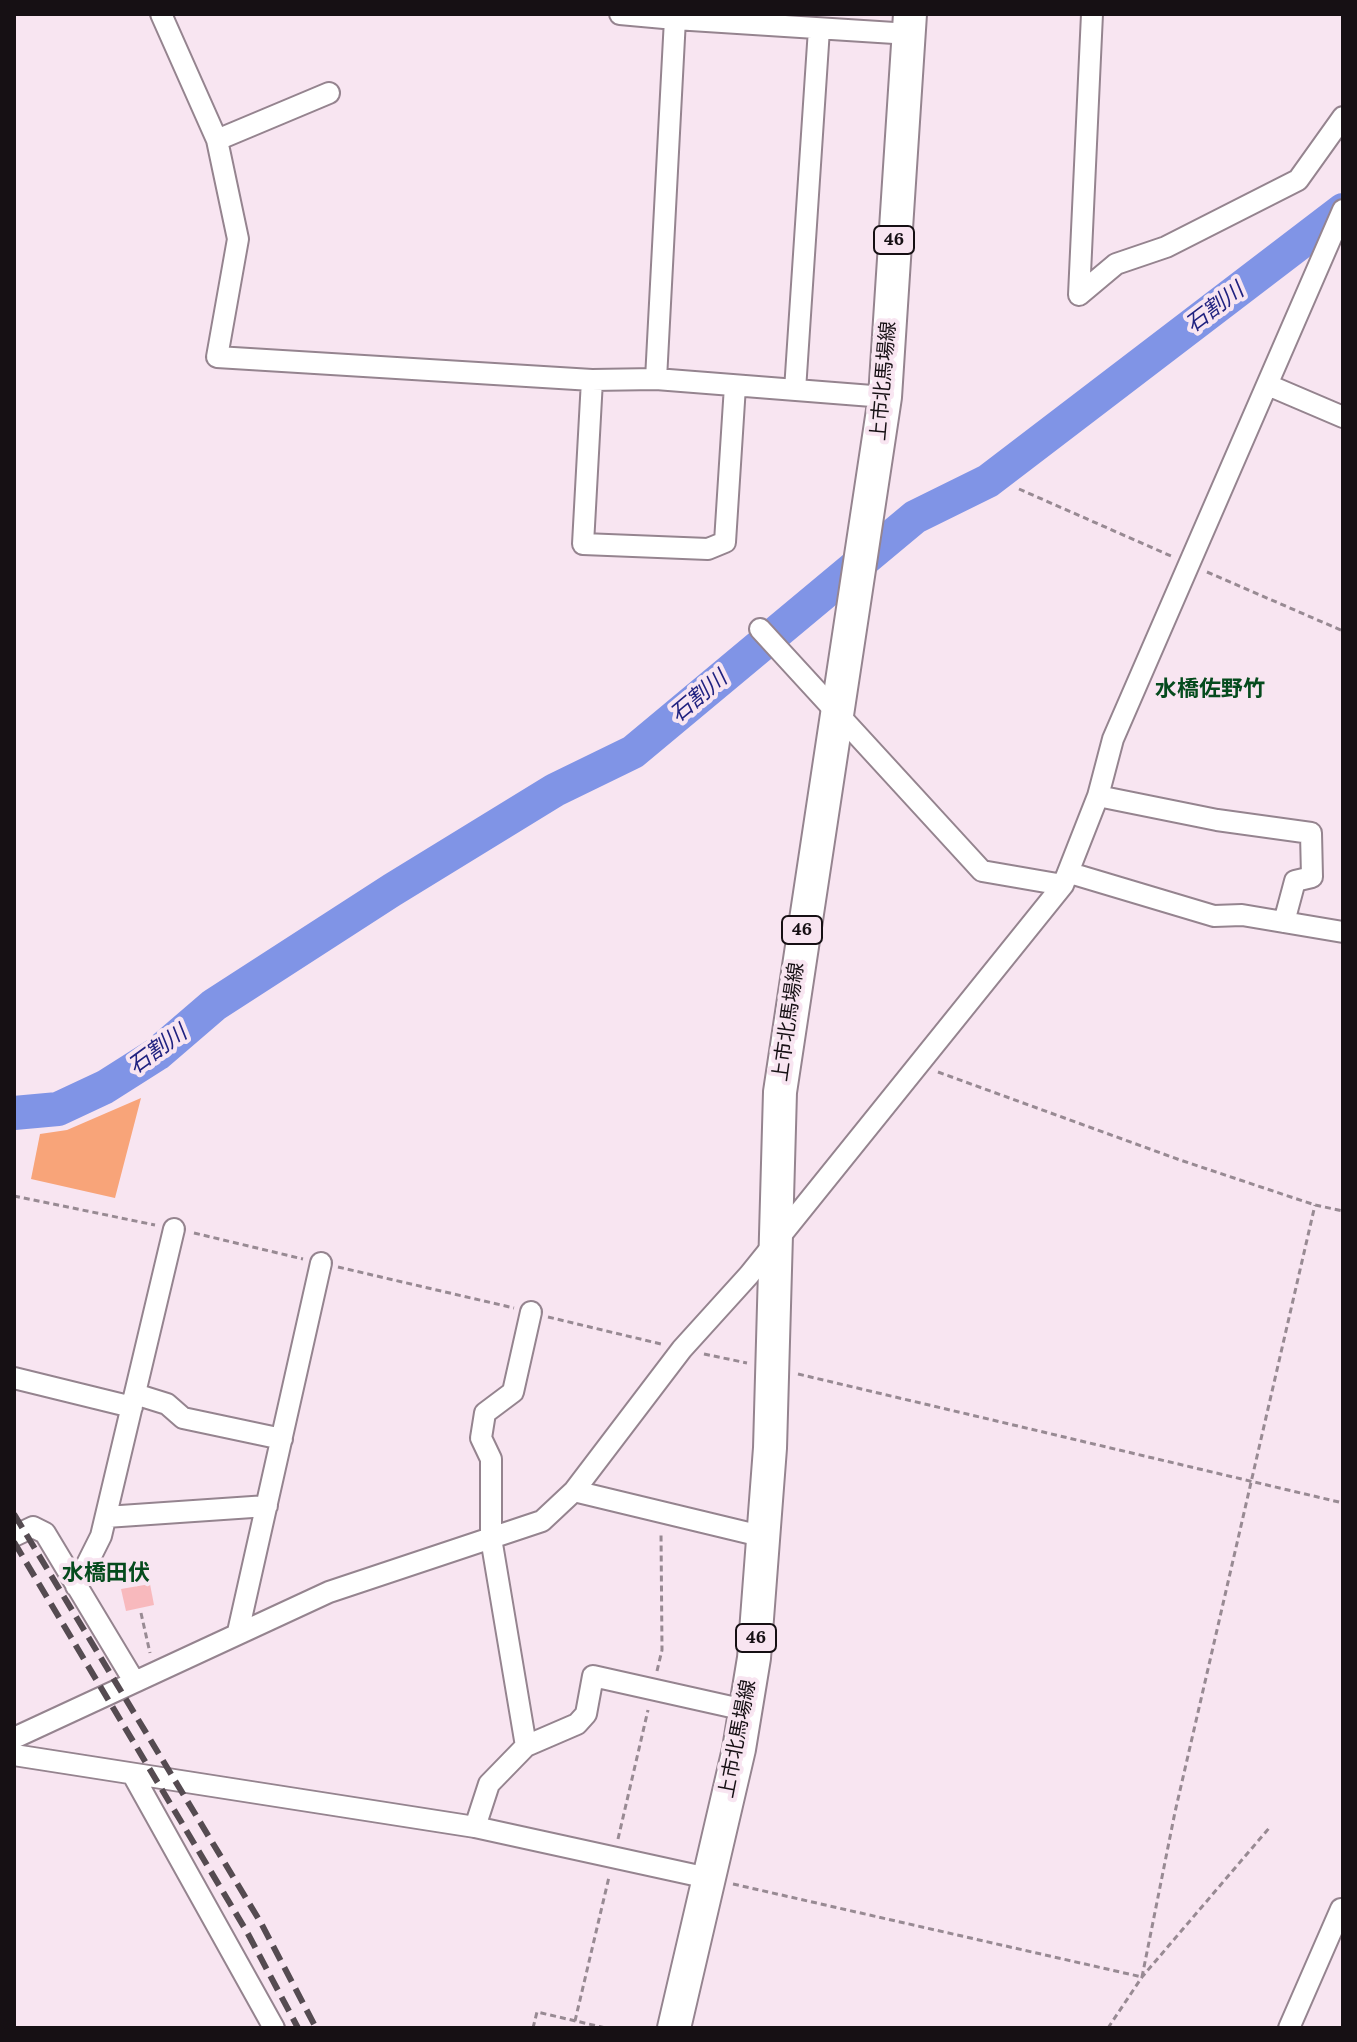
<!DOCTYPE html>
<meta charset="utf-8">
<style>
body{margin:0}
#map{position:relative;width:1357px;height:2042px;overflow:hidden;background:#f8e5f1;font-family:Lora,serif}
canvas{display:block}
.frame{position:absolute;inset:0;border:16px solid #161014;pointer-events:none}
</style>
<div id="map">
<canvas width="1357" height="2042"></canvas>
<div class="frame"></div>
</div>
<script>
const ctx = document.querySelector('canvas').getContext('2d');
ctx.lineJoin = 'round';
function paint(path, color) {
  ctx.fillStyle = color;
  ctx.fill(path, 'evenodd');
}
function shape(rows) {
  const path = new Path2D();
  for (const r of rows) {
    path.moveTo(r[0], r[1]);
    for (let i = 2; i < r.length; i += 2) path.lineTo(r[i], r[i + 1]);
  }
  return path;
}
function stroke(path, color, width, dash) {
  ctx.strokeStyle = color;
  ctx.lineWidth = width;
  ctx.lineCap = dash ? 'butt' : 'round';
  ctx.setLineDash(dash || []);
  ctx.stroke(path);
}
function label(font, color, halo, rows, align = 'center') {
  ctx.font = font + ' Lora,"Noto Sans JP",serif';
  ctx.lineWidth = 8;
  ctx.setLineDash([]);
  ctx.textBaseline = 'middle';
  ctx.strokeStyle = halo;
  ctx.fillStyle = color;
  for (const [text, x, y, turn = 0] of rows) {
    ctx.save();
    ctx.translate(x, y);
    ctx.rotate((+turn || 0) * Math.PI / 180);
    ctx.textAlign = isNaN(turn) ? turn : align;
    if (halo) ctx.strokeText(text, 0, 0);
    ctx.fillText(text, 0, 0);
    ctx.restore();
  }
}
const green = shape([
 [141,1098,115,1198,31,1179,40,1134,67,1130]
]);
const river = shape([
 [14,1113,58,1109,105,1087,157,1054,214,1005,392,890,555,790,633,752,915,517,988,481,1343,210]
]);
const building = shape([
 [150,1584,154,1605,126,1611,121,1589]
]);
const path = shape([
 [1019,489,1171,556],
 [1207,572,1343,631],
 [938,1072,1180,1160,1315,1205,1343,1211],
 [14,1196,155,1225],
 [194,1233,303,1259],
 [338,1267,514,1308],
 [548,1317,661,1344],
 [704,1354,747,1363],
 [798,1374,1343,1503],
 [141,1613,150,1653],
 [657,1671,662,1650,661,1532],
 [618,1839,648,1710],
 [733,1884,1142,1977],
 [1142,1977,1175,1812,1315,1205],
 [575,2021,609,1877],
 [533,2028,537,2012,606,2028],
 [1108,2028,1142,1977,1270,1827]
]);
const minor = shape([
 [161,14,217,140,238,239,217,357,592,380,656,379,885,397],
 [620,14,675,19],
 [1092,14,1079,295,1116,264,1166,247,1298,180,1343,117],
 [217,140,329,93],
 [656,379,675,19,910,34],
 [592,380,583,544,708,549,725,542,735,386],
 [1268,385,1343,417],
 [795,390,819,29],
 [760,629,982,871,1063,885],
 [1098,796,1217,820,1311,833,1312,877,1295,881,1284,922],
 [1070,873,1214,916,1242,915,1343,932],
 [531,1312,513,1392,485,1413,481,1438,491,1459,491,1538,526,1746,577,1724,586,1714,593,1676,745,1710],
 [14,1378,132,1407],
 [135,1394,167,1404,183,1418,282,1439],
 [574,1491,765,1537],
 [106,1517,267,1506],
 [14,1536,33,1527,45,1533,134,1681],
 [76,1586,101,1536,174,1229],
 [238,1632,321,1263],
 [14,1738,329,1592,542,1521,574,1491,682,1349,749,1275,1063,885,1098,796,1113,739,1343,210],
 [14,1755,475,1827,708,1878],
 [133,1775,274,2028],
 [475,1827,489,1784,526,1746],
 [1289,2028,1341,1909]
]);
const primary = shape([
 [674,2028,739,1749,754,1658,770,1448,780,1092,885,397,910,14]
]);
const rail = shape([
 [14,1514,261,1923,316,2028],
 [14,1542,247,1932,298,2028]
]);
const shields = [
 [894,240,40],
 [802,930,40],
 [756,1638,40]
];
const shieldNames = [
 ["46",894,240],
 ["46",802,930],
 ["46",756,1638]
];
const streetNames = [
 ["上市北馬場線",884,381,-85],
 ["上市北馬場線",789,1022,-82],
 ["上市北馬場線",738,1739,-79]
];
const waterNames = [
 ["石割川",1215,308,-37],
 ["石割川",699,697,-40],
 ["石割川",158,1050,-36]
];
const neighbourhoodNames = [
 ["水橋佐野竹",1210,690],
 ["水橋田伏",106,1574]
];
paint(green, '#f8a479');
stroke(river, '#8094e6', 34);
paint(building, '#f8b9bd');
stroke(minor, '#95848f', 24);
stroke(primary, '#95848f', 36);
stroke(path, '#988a93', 3, [6, 4]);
stroke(minor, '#fff', 20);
stroke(primary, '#fff', 32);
stroke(rail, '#554b51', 6, [16, 8]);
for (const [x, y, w] of shields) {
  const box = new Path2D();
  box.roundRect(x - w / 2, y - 14, w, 28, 6);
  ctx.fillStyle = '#f8e5f1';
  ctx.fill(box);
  stroke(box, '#161014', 2);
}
label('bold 18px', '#161014', null, shieldNames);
label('20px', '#161014', '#f8e5f1', streetNames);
label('italic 22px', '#202280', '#f8e5f1', waterNames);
label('bold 22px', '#054b1d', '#f8e5f1', neighbourhoodNames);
</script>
